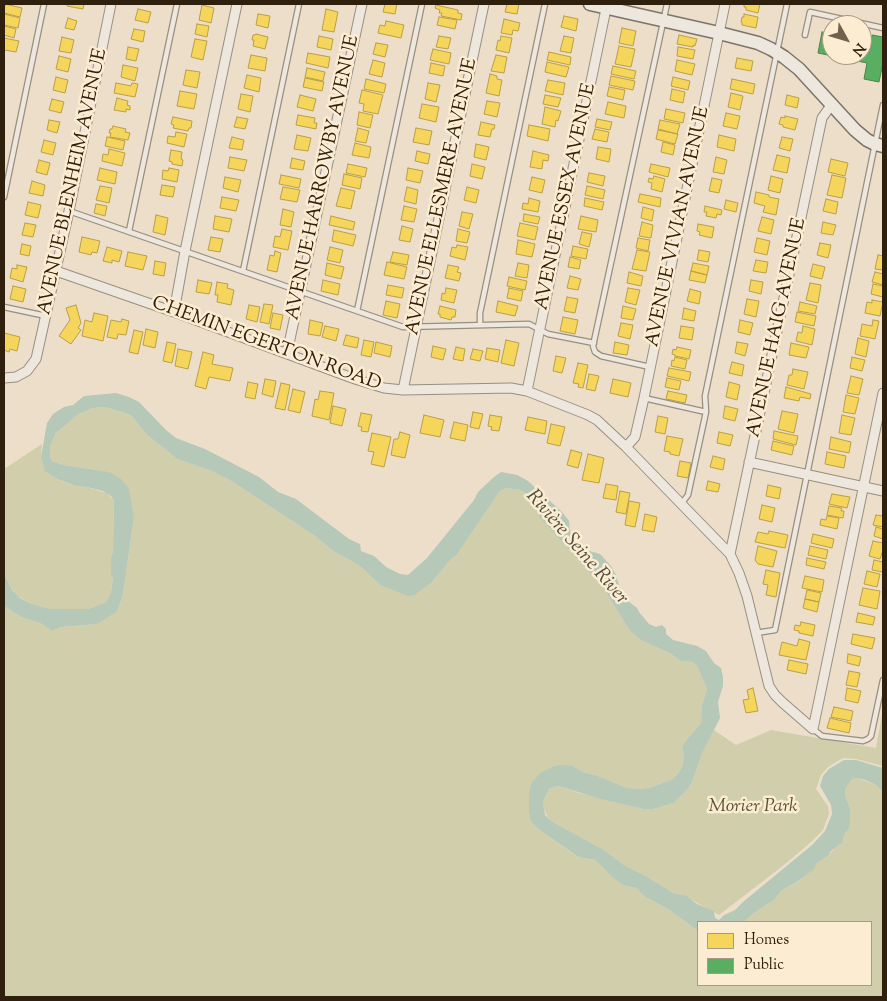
<!DOCTYPE html>
<meta charset="utf-8">
<style>
body{margin:0}
#map{position:relative;width:887px;height:1001px;overflow:hidden;background:#ecdec9;font-family:"Sorts Mill Goudy",serif}
canvas{display:block}
.frame{position:absolute;inset:0;border:5px solid #2e200d;pointer-events:none}
.legend{position:absolute;left:697px;top:921px;width:175px;height:65px;box-sizing:border-box;background:#fcecd2;border:1px solid #aa9a83;margin:0;padding:6px 9px;list-style:none;font-size:15px;color:#2e200d}
.legend li{display:flex;align-items:center;gap:10px;height:25px}
.legend b{width:25px;border:1px solid #aa9a83}
.north{position:absolute;left:822px;top:15px;width:50px;height:50px;box-sizing:border-box;background:#fcecd2;border:1px solid #aa9a83;border-radius:50%;rotate:129deg;font-size:14px;font-weight:700;line-height:20px;text-align:center;color:#2e200d}
.north::after{content:'';display:block;margin:auto;width:18px;height:22px;background:#70624f;clip-path:polygon(50% 0,100% 100%,50% 72%,0 100%)}
</style>
<div id="map">
<canvas width="887" height="1001"></canvas>
<div class="frame"></div>
<ul class="legend">
<li><b style="height:14px;background:#f6d55c"></b>Homes</li>
<li><b style="height:14px;background:#5aae61"></b>Public</li>
</ul>
<div class="north">N</div>
</div>
<script>
const ctx = document.querySelector('canvas').getContext('2d');
ctx.lineJoin = 'round';
function paint(path, color) {
  ctx.fillStyle = color;
  ctx.fill(path, 'evenodd');
}
function shape(rows) {
  const path = new Path2D();
  for (const r of rows) {
    path.moveTo(r[0], r[1]);
    for (let i = 2; i < r.length; i += 2) path.lineTo(r[i], r[i + 1]);
  }
  return path;
}
function stroke(path, color, width, dash) {
  ctx.strokeStyle = color;
  ctx.lineWidth = width;
  ctx.lineCap = dash ? 'butt' : 'round';
  ctx.setLineDash(dash || []);
  ctx.stroke(path);
}
function label(font, color, halo, rows, align = 'center') {
  ctx.font = font + ' "Sorts Mill Goudy",serif';
  ctx.lineWidth = 5;
  ctx.setLineDash([]);
  ctx.textBaseline = 'middle';
  ctx.strokeStyle = halo;
  ctx.fillStyle = color;
  for (const [text, x, y, turn = 0] of rows) {
    ctx.save();
    ctx.translate(x, y);
    ctx.rotate((+turn || 0) * Math.PI / 180);
    ctx.textAlign = isNaN(turn) ? turn : align;
    if (halo) ctx.strokeText(text, 0, 0);
    ctx.fillText(text, 0, 0);
    ctx.restore();
  }
}
const green = shape([
 [104,407,112,409,131,415,147,435,177,459,212,471,233,482,315,536,333,551,360,566,380,585,415,595,431,583,452,558,456,556,500,491,506,488,521,490,531,499,538,509,539,512,539,517,602,586,630,631,641,640,671,654,681,661,693,662,697,666,707,689,702,705,701,723,685,742,682,747,684,757,682,767,679,772,673,779,652,787,643,789,627,788,598,776,583,772,573,766,529,793,529,813,531,822,541,831,573,854,578,857,595,860,613,878,623,885,636,888,645,897,668,909,698,931,698,985,871,985,871,922,744,922,754,913,774,900,781,891,801,880,813,869,817,863,828,856,835,848,840,845,843,840,845,833,849,829,850,825,850,808,845,795,845,790,852,779,857,778,876,785,883,792,883,997,4,997,4,606,21,617,42,624,52,631,61,627,97,624,119,607,123,594,134,517,104,471,63,465,52,461,50,456,50,446,56,433,79,414,93,408],
 [42,444,41,457,46,471,57,479,64,482,76,486,87,487,107,493,114,501,113,551,111,557,111,575,113,578,111,592,106,602,88,609,76,610,51,609,32,604,16,595,7,581,4,575,4,469],
 [883,709,883,766,856,759,843,758,828,767,821,775,816,789,828,806,829,814,823,830,810,843,784,865,719,915,683,895,675,894,646,876,624,865,604,850,553,822,549,819,544,810,543,804,545,794,549,789,558,786,579,793,643,809,653,809,674,803,688,789,693,780,701,756,714,730,736,745,771,730,876,748]
]);
const water = shape([
 [116,393,129,397,139,402,166,430,176,438,205,449,259,477,278,492,296,499,349,539,360,544,361,551,374,556,386,567,400,574,408,575,427,558,474,500,478,492,494,477,501,472,517,475,528,481,562,512,569,521,570,531,576,541,586,550,600,554,611,566,616,575,621,592,628,601,637,608,639,612,649,624,656,627,662,625,666,629,666,634,673,640,697,646,706,651,714,663,721,668,723,677,723,686,718,702,720,718,701,756,693,780,688,789,674,803,653,809,643,809,601,799,558,786,549,789,544,799,543,804,545,815,549,819,553,822,604,850,624,865,646,876,675,894,685,895,697,904,714,911,715,918,719,920,724,915,735,910,743,902,812,845,825,831,832,814,831,805,820,786,823,776,829,769,844,760,856,760,883,768,883,792,876,785,865,780,857,778,852,779,845,790,845,795,850,808,850,825,849,829,845,833,842,843,831,851,828,856,817,863,814,869,800,880,781,891,774,900,754,913,744,922,698,922,698,931,668,909,645,897,636,888,623,885,613,878,595,860,578,857,541,831,531,822,529,813,529,793,531,784,540,773,554,766,561,765,573,766,583,772,598,776,627,788,643,789,652,787,673,779,679,772,682,767,684,757,682,747,685,742,701,723,702,705,707,689,697,666,693,662,681,661,671,654,641,640,630,631,602,586,539,517,539,512,538,509,531,499,521,490,506,488,500,491,456,556,452,558,431,583,415,595,408,596,380,585,360,566,333,551,315,536,233,482,212,471,177,459,147,435,131,415,112,409,104,407,93,408,79,414,56,433,50,446,50,456,52,461,63,465,104,471,111,473,120,478,129,489,134,517,123,594,119,607,116,612,97,624,61,627,52,631,42,624,21,617,4,606,4,575,13,591,20,598,32,604,51,609,88,609,106,602,111,592,113,578,111,575,111,557,113,551,114,501,111,496,103,491,87,487,76,486,57,479,45,471,41,457,47,423,53,414,64,407,73,405,84,396]
]);
const homes = shape([
 [5,4,22,8,20,17,4,13,5,4],
 [67,4,84,4,83,9,67,6,67,4],
 [385,4,397,4,395,14,383,12,385,4],
 [507,4,519,4,517,14,505,12,507,4],
 [744,4,760,4,758,13,746,10,746,7,744,7,744,4],
 [202,5,214,8,211,23,199,20,202,5],
 [436,5,458,10,458,13,462,14,461,20,441,16,442,13,439,13,440,10,435,8,436,5],
 [138,9,151,12,148,23,135,20,138,9],
 [326,9,338,12,334,32,322,30,326,9],
 [4,14,20,18,18,28,4,25,4,14],
 [258,14,270,16,268,28,256,25,258,14],
 [744,14,758,17,756,28,742,25,742,22,741,22,742,17,744,17,744,14],
 [564,16,578,19,576,31,561,27,564,16],
 [439,17,457,20,455,29,437,25,439,17],
 [68,18,77,21,74,30,65,28,68,18],
 [504,19,520,23,518,31,513,30,512,35,501,33,504,19],
 [386,21,404,25,401,38,378,33,380,25,385,26,386,21],
 [197,24,209,26,207,37,195,34,197,24],
 [4,26,16,29,14,38,4,35,4,26],
 [622,28,636,31,633,46,619,43,622,28],
 [134,29,145,31,143,42,131,39,134,29],
 [256,34,268,37,265,49,253,46,254,40,252,40,253,35,255,35,256,34],
 [679,35,697,39,695,46,693,45,693,47,677,44,679,35],
 [319,36,333,39,331,50,317,47,319,36],
 [439,36,451,38,448,49,436,47,439,36],
 [501,36,512,38,509,53,496,50,498,40,500,41,501,36],
 [564,36,574,38,571,53,560,51,564,36],
 [62,37,74,40,71,53,59,51,62,37],
 [4,38,19,41,16,52,4,50,4,38],
 [195,39,207,41,203,60,191,57,195,39],
 [376,43,388,45,385,57,373,54,376,43],
 [619,46,635,49,631,67,615,64,619,46],
 [128,47,139,49,136,61,126,59,128,47],
 [678,47,695,50,693,59,677,56,678,47],
 [433,49,451,53,449,64,430,60,433,49],
 [549,52,571,57,570,65,547,60,549,52],
 [308,53,330,57,328,68,306,63,308,53],
 [251,55,267,58,265,71,248,68,251,55],
 [496,55,507,57,504,73,491,71,496,55],
 [59,56,71,59,68,72,56,69,59,56],
 [737,58,753,61,751,71,735,68,737,58],
 [373,60,385,63,382,77,369,74,373,60],
 [677,60,695,64,692,75,675,71,677,60],
 [547,62,569,67,566,77,545,72,547,62],
 [431,63,445,66,443,76,429,73,431,63],
 [123,65,138,68,135,81,121,77,123,65],
 [613,66,636,71,634,79,611,74,613,66],
 [307,68,325,72,323,81,305,77,307,68],
 [186,70,200,72,197,88,183,85,186,70],
 [490,74,497,76,497,79,502,80,499,96,486,93,490,74],
 [247,75,261,78,259,92,244,88,247,75],
 [611,76,635,81,633,90,609,85,611,76],
 [56,77,68,80,65,93,53,90,56,77],
 [673,77,690,81,688,90,671,86,673,77],
 [305,78,324,82,322,91,303,87,305,78],
 [366,79,386,84,384,93,364,89,366,79],
 [732,79,755,84,753,94,730,89,732,79],
 [548,80,565,83,563,95,545,91,548,80],
 [116,83,131,86,132,83,138,84,135,97,114,93,116,83],
 [428,83,440,85,436,102,425,99,428,83],
 [609,87,625,90,623,100,607,96,609,87],
 [672,89,685,92,683,103,670,100,672,89],
 [362,90,383,95,378,114,363,111,364,104,359,103,362,90],
 [180,91,197,94,194,109,177,106,180,91],
 [731,93,743,96,740,110,728,107,731,93],
 [241,94,253,96,250,112,238,109,241,94],
 [300,95,316,99,313,111,297,107,300,95],
 [545,95,561,98,558,107,543,104,545,95],
 [787,95,799,98,797,108,785,105,787,95],
 [117,98,128,101,127,105,130,106,130,110,126,109,126,112,114,110,117,98],
 [52,99,64,102,61,113,49,110,52,99],
 [487,101,500,103,497,117,484,114,487,101],
 [608,102,626,106,624,118,605,114,608,102],
 [422,104,439,107,436,122,419,118,422,104],
 [545,107,561,111,558,121,556,120,555,127,542,124,545,107],
 [666,109,685,113,683,123,664,119,666,109],
 [359,112,373,115,370,128,357,125,359,112],
 [726,113,740,116,737,129,723,126,726,113],
 [298,115,315,118,314,123,317,123,316,129,296,125,298,115],
 [785,116,798,119,795,130,783,127,783,125,779,124,781,117,785,118,785,116],
 [173,117,192,121,191,128,189,128,188,131,173,128,174,125,171,124,173,117],
 [237,117,248,119,245,129,234,127,237,117],
 [597,119,612,122,610,130,595,127,597,119],
 [49,120,60,122,57,133,47,130,49,120],
 [660,120,680,124,677,134,658,129,660,120],
 [481,122,495,125,494,129,492,129,490,137,478,135,481,122],
 [529,125,550,129,548,141,527,136,529,125],
 [113,126,126,129,125,132,130,133,128,140,110,137,111,133,109,133,110,129,112,129,113,126],
 [358,128,369,131,366,143,355,141,358,128],
 [416,128,432,131,429,145,413,142,416,128],
 [595,129,609,132,607,142,592,139,595,129],
 [658,130,678,134,675,144,656,139,658,130],
 [176,132,187,134,184,147,167,143,168,136,175,137,176,132],
 [297,135,311,138,308,151,294,149,297,135],
 [719,135,736,139,734,151,717,147,719,135],
 [107,137,125,141,123,150,105,146,107,137],
 [232,137,244,140,242,150,229,148,232,137],
 [782,137,793,139,790,151,779,148,782,137],
 [44,140,56,143,53,155,41,152,44,140],
 [663,142,675,145,673,155,661,152,663,142],
 [355,143,371,147,369,158,352,155,355,143],
 [476,144,489,147,486,160,474,157,476,144],
 [598,147,611,149,609,162,596,159,598,147],
 [109,149,125,153,122,166,102,161,103,154,108,155,109,149],
 [171,150,182,152,181,159,183,160,182,166,172,164,172,162,169,161,171,150],
 [417,151,430,154,428,164,415,161,417,151],
 [533,151,549,155,548,161,543,160,542,169,530,167,533,151],
 [777,155,790,158,787,173,773,170,777,155],
 [230,157,247,160,244,171,228,168,230,157],
 [716,157,727,160,724,174,713,172,716,157],
 [292,158,305,161,303,170,290,168,292,158],
 [831,159,848,163,845,176,828,172,831,159],
 [39,160,50,163,47,175,36,172,39,160],
 [348,164,367,168,365,177,346,173,348,164],
 [472,164,485,167,482,179,470,176,472,164],
 [651,164,670,168,668,177,649,172,651,164],
 [100,168,117,172,115,184,97,180,100,168],
 [169,168,179,170,177,182,162,179,163,170,168,171,169,168],
 [408,168,423,171,420,183,406,180,408,168],
 [589,173,605,176,603,186,587,182,589,173],
 [344,174,362,178,360,189,342,185,344,174],
 [281,175,301,179,299,188,279,184,281,175],
 [832,175,846,178,842,198,827,195,832,175],
 [654,176,665,179,662,192,651,189,652,183,648,182,649,178,653,179,654,176],
 [771,176,783,179,780,193,768,190,771,176],
 [225,177,241,180,238,192,223,188,225,177],
 [532,177,545,180,542,193,529,190,532,177],
 [712,178,722,180,719,193,709,191,712,178],
 [32,181,45,185,43,196,29,193,32,181],
 [162,185,175,187,173,197,160,195,162,185],
 [100,186,112,188,109,203,96,200,100,186],
 [587,186,605,190,603,199,585,195,587,186],
 [283,187,300,190,297,202,280,199,283,187],
 [407,187,418,190,416,204,404,201,407,187],
 [467,187,479,190,476,203,464,200,467,187],
 [341,188,355,191,351,209,336,206,341,188],
 [756,192,769,195,769,197,779,199,776,215,763,212,765,206,754,203,756,192],
 [640,194,661,198,660,207,638,202,640,194],
 [222,197,239,200,236,211,220,208,222,197],
 [529,198,540,201,538,212,522,209,523,203,528,204,529,198],
 [585,198,604,202,602,210,584,206,585,198],
 [826,199,838,202,836,214,823,211,826,199],
 [726,200,738,203,736,212,724,209,726,200],
 [28,202,41,205,38,218,25,215,28,202],
 [96,204,107,206,105,216,94,213,96,204],
 [404,206,417,209,414,222,401,220,404,206],
 [705,206,722,210,721,215,717,214,716,218,706,216,707,212,704,212,705,206],
 [643,207,654,210,652,221,641,218,643,207],
 [283,209,294,212,291,227,280,225,283,209],
 [462,212,473,214,469,229,459,226,462,212],
 [524,214,540,217,538,224,523,221,524,214],
 [156,215,168,218,165,235,153,232,156,215],
 [215,216,232,219,229,232,213,229,215,216],
 [331,216,355,222,353,230,329,225,331,216],
 [581,216,598,220,596,232,578,229,581,216],
 [762,217,774,220,771,234,758,231,762,217],
 [642,222,653,225,651,238,639,236,642,222],
 [823,222,836,225,833,235,821,233,823,222],
 [25,223,36,225,33,237,22,235,25,223],
 [520,223,538,227,535,240,517,236,520,223],
 [698,224,714,227,712,238,699,235,700,232,697,231,698,224],
 [402,226,413,229,410,242,399,240,402,226],
 [282,229,292,231,288,250,273,247,275,236,280,237,282,229],
 [458,229,470,232,467,243,456,241,458,229],
 [334,230,356,235,353,246,332,241,334,230],
 [582,232,592,234,589,247,579,244,582,232],
 [82,237,100,241,97,253,92,252,91,255,79,252,82,237],
 [211,237,223,239,220,252,208,250,211,237],
 [638,238,650,240,648,251,636,248,638,238],
 [757,238,770,241,767,255,754,252,757,238],
 [518,240,535,244,532,257,516,254,518,240],
 [820,243,831,245,828,258,817,255,820,243],
 [22,244,31,246,29,256,20,254,22,244],
 [457,245,468,247,465,260,450,256,452,247,456,248,457,245],
 [573,246,588,249,586,259,571,256,573,246],
 [107,247,122,251,119,262,112,260,112,263,103,261,107,247],
 [330,247,343,250,340,263,327,260,330,247],
 [637,250,650,252,646,271,632,269,637,250],
 [699,250,710,252,708,262,697,260,699,250],
 [275,251,281,253,277,272,267,270,270,255,274,256,275,251],
 [128,252,147,256,143,270,125,266,128,252],
 [393,252,409,255,407,265,390,262,393,252],
 [878,255,883,256,883,270,875,269,878,255],
 [570,257,581,260,579,269,568,267,570,257],
 [756,260,768,262,766,273,753,271,756,260],
 [155,261,166,263,164,276,153,274,155,261],
 [387,262,407,267,404,279,384,275,387,262],
 [327,263,344,267,341,279,325,275,327,263],
 [518,263,529,265,527,278,515,276,518,263],
 [693,263,709,266,707,275,691,271,693,263],
 [813,264,825,267,822,279,810,276,813,264],
 [17,265,27,267,23,282,10,278,12,268,17,269,17,265],
 [448,265,459,267,457,272,461,273,459,281,445,278,448,265],
 [691,271,707,275,705,283,689,280,691,271],
 [629,272,643,276,641,286,627,283,629,272],
 [875,272,883,274,883,285,872,282,875,272],
 [570,276,581,279,578,290,567,288,570,276],
 [509,277,527,281,525,290,507,286,509,277],
 [198,280,212,283,209,294,196,292,198,280],
 [323,280,340,284,338,295,321,291,323,280],
 [751,280,763,282,761,294,749,291,751,280],
 [217,282,228,284,227,288,234,290,231,305,217,302,218,295,215,295,217,282],
 [810,283,821,285,818,303,806,300,810,283],
 [873,284,883,286,883,297,871,294,873,284],
 [388,285,404,288,402,298,386,295,388,285],
 [13,286,26,289,23,302,10,299,13,286],
 [446,288,457,290,454,303,441,300,442,293,445,294,446,288],
 [509,288,523,291,521,301,507,298,509,288],
 [628,288,640,290,636,305,625,302,628,288],
 [690,289,701,292,699,304,687,301,690,289],
 [567,297,578,299,575,313,564,311,567,297],
 [747,299,759,301,756,317,744,314,747,299],
 [872,300,883,302,880,316,865,313,867,302,872,303,872,300],
 [386,301,400,304,397,318,383,315,386,301],
 [498,301,518,306,515,316,496,312,498,301],
 [800,302,817,306,815,314,798,311,800,302],
 [264,304,273,305,269,324,260,322,264,304],
 [76,305,81,323,78,328,81,330,71,344,59,336,70,320,66,308,76,305],
 [249,305,260,307,257,322,246,319,249,305],
 [440,306,456,310,455,317,452,317,451,320,440,317,440,314,438,314,440,306],
 [623,306,636,309,633,320,621,318,623,306],
 [684,308,696,311,694,321,682,319,684,308],
 [797,312,816,316,814,326,795,322,797,312],
 [94,313,108,316,103,341,82,336,85,320,92,322,94,313],
 [273,313,283,315,280,330,270,328,273,313],
 [563,317,578,320,575,334,560,331,563,317],
 [122,319,129,321,126,335,118,334,117,339,107,337,111,320,121,322,122,319],
 [310,320,323,323,320,336,308,334,310,320],
 [740,320,753,323,750,335,738,332,740,320],
 [873,320,879,321,875,339,860,336,862,324,872,326,873,320],
 [621,323,633,325,630,339,618,336,621,323],
 [325,326,339,329,336,341,322,337,325,326],
 [681,326,694,328,692,340,679,338,681,326],
 [803,326,815,329,812,345,796,341,798,332,802,333,803,326],
 [146,329,158,332,155,348,143,345,146,329],
 [134,330,143,332,138,354,129,352,134,330],
 [4,333,20,337,17,351,10,349,9,352,4,350,4,333],
 [346,335,359,338,357,348,343,345,346,335],
 [858,338,869,341,866,357,855,354,858,338],
 [364,340,374,342,371,357,361,355,364,340],
 [506,340,519,343,514,366,501,363,506,340],
 [167,342,176,344,172,363,163,361,167,342],
 [376,342,392,346,390,357,374,353,376,342],
 [615,342,629,345,627,355,613,353,615,342],
 [737,342,748,344,745,356,735,353,737,342],
 [791,343,809,347,806,358,789,355,791,343],
 [433,346,446,349,443,360,431,357,433,346],
 [456,347,465,349,463,361,453,359,456,347],
 [677,347,691,350,689,359,675,356,675,355,672,354,673,349,676,350,677,347],
 [487,348,500,350,498,362,485,359,487,348],
 [178,349,192,352,188,369,175,366,178,349],
 [473,349,483,351,480,361,470,359,473,349],
 [203,352,214,355,212,364,233,368,230,381,209,377,206,389,195,386,203,352],
 [556,356,566,358,562,373,553,371,556,356],
 [675,357,687,360,685,369,671,366,672,360,674,361,675,357],
 [852,357,865,360,862,371,850,368,852,357],
 [732,362,744,365,742,376,729,373,732,362],
 [578,363,588,365,583,388,578,387,579,384,573,383,578,363],
 [669,368,691,372,689,381,667,376,669,368],
 [793,369,808,372,804,389,787,385,789,375,792,375,793,369],
 [589,374,599,376,595,391,586,389,589,374],
 [851,376,863,379,859,395,847,393,851,376],
 [667,378,681,381,679,390,665,387,667,378],
 [265,379,276,381,273,397,262,394,265,379],
 [613,379,631,383,628,397,610,393,613,379],
 [248,382,258,384,255,399,245,397,248,382],
 [729,382,740,385,737,400,726,397,729,382],
 [281,383,290,385,285,410,275,408,281,383],
 [786,387,811,394,810,399,800,397,799,401,784,398,786,387],
 [293,389,305,392,300,413,288,410,293,389],
 [320,391,334,393,329,420,312,416,315,399,318,400,320,391],
 [668,391,687,395,685,403,666,399,668,391],
 [846,395,859,398,855,414,843,412,846,395],
 [333,406,346,409,342,426,330,423,333,406],
 [725,406,738,409,735,421,723,418,725,406],
 [782,411,798,414,794,433,778,429,782,411],
 [473,412,483,414,479,429,470,427,473,412],
 [361,413,372,415,368,432,361,431,362,427,358,426,361,413],
 [424,415,444,420,440,437,420,433,424,415],
 [490,415,502,417,499,431,491,430,492,427,488,426,490,415],
 [842,415,855,418,851,435,839,433,842,415],
 [658,416,668,418,665,434,655,432,658,416],
 [528,417,547,421,545,434,525,430,528,417],
 [454,422,468,425,465,441,450,438,454,422],
 [551,424,565,427,560,446,547,443,551,424],
 [774,431,798,436,796,445,773,439,774,431],
 [400,432,410,435,405,458,391,455,394,439,398,439,400,432],
 [719,432,733,435,730,446,717,443,719,432],
 [372,433,391,437,384,467,371,464,374,452,368,451,372,433],
 [667,436,683,439,679,456,670,454,670,452,664,451,667,436],
 [831,437,851,442,849,453,829,449,831,437],
 [773,441,794,446,792,455,771,450,773,441],
 [571,450,582,453,578,468,567,465,571,450],
 [827,452,846,456,844,468,825,464,827,452],
 [588,454,604,458,599,483,582,480,588,454],
 [713,456,725,459,723,470,710,467,713,456],
 [680,461,691,463,688,478,677,476,680,461],
 [708,481,720,484,718,492,706,490,708,481],
 [606,484,618,486,616,500,603,498,606,484],
 [768,485,781,488,779,499,766,496,768,485],
 [620,491,630,493,626,514,616,512,620,491],
 [832,494,850,497,847,508,829,504,832,494],
 [629,501,640,503,635,527,625,525,629,501],
 [762,505,775,508,772,522,759,519,762,505],
 [829,506,842,508,841,511,844,511,843,518,827,515,829,506],
 [645,514,657,517,654,532,642,530,645,514],
 [876,515,883,516,883,527,873,525,876,515],
 [827,516,839,518,837,529,820,525,821,519,826,520,827,516],
 [876,527,883,529,883,539,874,536,876,527],
 [769,531,788,535,785,548,755,542,758,532,768,534,769,531],
 [813,534,834,539,832,548,811,543,813,534],
 [873,541,883,543,883,550,880,559,869,556,873,541],
 [758,546,777,551,773,567,758,564,755,560,758,546],
 [810,546,828,550,826,559,808,555,810,546],
 [807,558,826,562,824,569,806,565,807,558],
 [874,560,883,562,883,572,872,570,874,560],
 [766,570,780,573,776,597,766,595,768,585,763,584,766,570],
 [867,571,880,574,877,587,864,584,867,571],
 [805,576,824,580,822,592,802,588,805,576],
 [863,588,880,591,877,609,859,605,863,588],
 [807,590,821,593,819,602,805,599,807,590],
 [805,599,819,602,817,612,803,608,805,599],
 [858,613,875,617,873,625,856,622,858,613],
 [801,622,815,625,813,636,799,633,799,631,794,630,795,625,800,626,801,622],
 [853,634,875,638,872,649,851,644,853,634],
 [799,639,810,642,806,660,779,655,782,642,797,646,799,639],
 [848,654,861,657,859,666,847,663,848,654],
 [789,660,808,664,806,674,787,670,789,660],
 [849,671,860,673,857,687,846,685,849,671],
 [753,688,758,711,746,713,743,700,749,699,747,690,753,688],
 [847,688,861,691,858,703,845,700,847,688],
 [834,707,853,711,851,721,831,717,834,707],
 [830,718,851,723,849,733,827,728,830,718]
]);
const public = shape([
 [822,32,832,34,832,55,862,55,862,40,871,42,872,35,883,37,883,63,879,82,864,79,867,63,818,53,822,32]
]);
const lane = shape([
 [805,35,810,12,883,28],
 [4,197,44,4],
 [69,211,403,327,529,324,548,334,594,343],
 [129,231,177,4],
 [243,271,299,4],
 [4,307,46,316],
 [357,311,422,4],
 [480,325,480,313,545,4],
 [650,367,601,356,595,352,593,346,667,4],
 [644,398,706,412],
 [682,503,688,495,706,412,705,396,787,4],
 [756,633,775,630,883,105],
 [813,729,822,736,863,741,868,739,871,736,883,680]
]);
const street = shape([
 [56,271,174,312,355,379,384,388,403,390,511,388,527,391,588,415,597,420,626,447,730,554,739,573,747,596,769,686,775,695,782,702,813,729,883,393],
 [174,312,185,251,237,4],
 [287,353,362,4],
 [4,378,16,377,27,371,36,359,69,211,111,4],
 [403,390,484,4],
 [527,391,607,4],
 [626,447,635,437,644,398,725,4],
 [749,462,883,491],
 [730,554,822,118,832,104]
]);
const secondary = shape([
 [590,4,719,33,758,43,771,49,784,57,799,69,855,130,867,140,875,144,883,146]
]);
const streetNames = [
 ["AVENUE HARROWBY AVENUE",324,178,-78],
 ["AVENUE BLENHEIM AVENUE",74,182,-78],
 ["AVENUE ELLESMERE AVENUE",443,197,-78],
 ["AVENUE ESSEX AVENUE",567,197,-78],
 ["AVENUE VIVIAN AVENUE",679,227,-78],
 ["AVENUE HAIG AVENUE",778,328,-78],
 ["CHEMIN EGERTON ROAD",266,345,20]
];
const parkNames = [
 ["Morier Park",753,808]
];
const waterNames = [
 ["Rivière Seine River",576,548,49]
];
paint(green, '#d1cfab');
paint(water, '#b6c8b8');
paint(homes, '#f6d55c');
stroke(homes, '#ba9f44', 1);
paint(public, '#5aae61');
stroke(public, '#4d8348', 1);
stroke(lane, '#988f80', 7);
stroke(street, '#988f80', 11);
stroke(secondary, '#7d7468', 15);
stroke(lane, '#eee7dd', 4.5);
stroke(street, '#eee7dd', 9);
stroke(secondary, '#eee7dd', 12);
label('19px', '#2e200d', '#fcecd2', streetNames);
label('italic 19px', '#585135', '#fcecd2', parkNames);
label('italic 20px', '#504f3e', '#fcecd2', waterNames);
</script>
